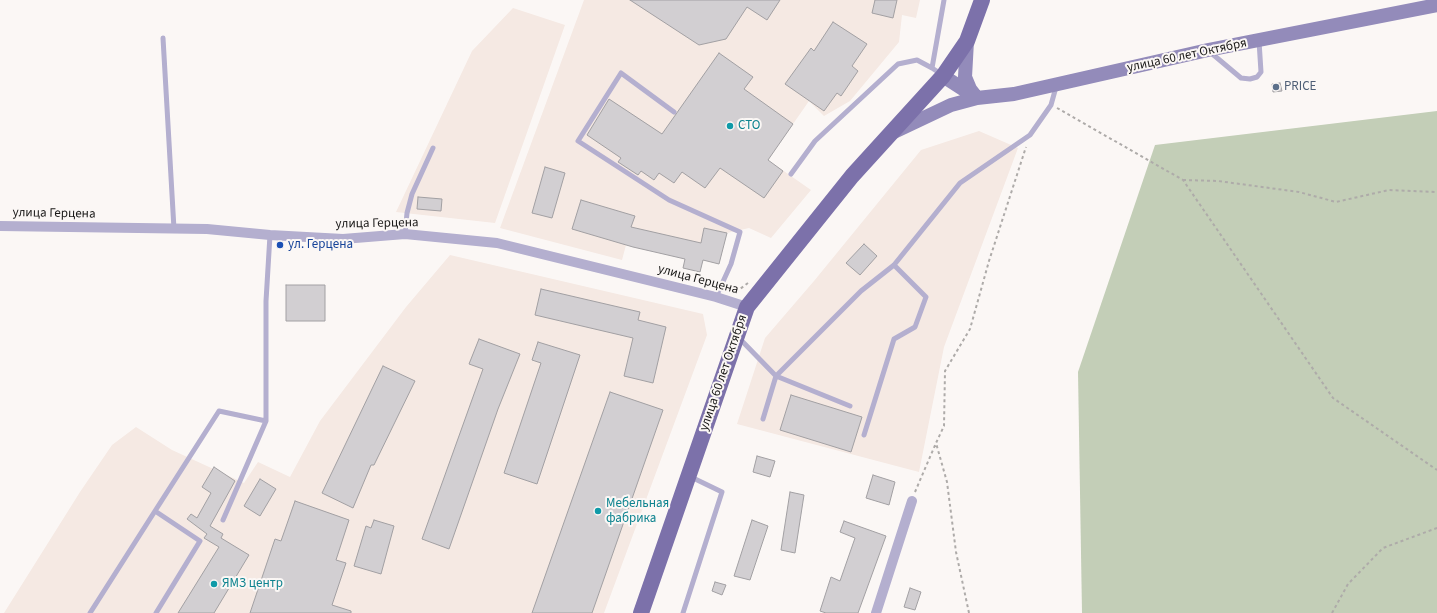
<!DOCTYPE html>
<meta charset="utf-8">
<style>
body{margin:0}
canvas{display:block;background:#fbf7f5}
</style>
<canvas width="1437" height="613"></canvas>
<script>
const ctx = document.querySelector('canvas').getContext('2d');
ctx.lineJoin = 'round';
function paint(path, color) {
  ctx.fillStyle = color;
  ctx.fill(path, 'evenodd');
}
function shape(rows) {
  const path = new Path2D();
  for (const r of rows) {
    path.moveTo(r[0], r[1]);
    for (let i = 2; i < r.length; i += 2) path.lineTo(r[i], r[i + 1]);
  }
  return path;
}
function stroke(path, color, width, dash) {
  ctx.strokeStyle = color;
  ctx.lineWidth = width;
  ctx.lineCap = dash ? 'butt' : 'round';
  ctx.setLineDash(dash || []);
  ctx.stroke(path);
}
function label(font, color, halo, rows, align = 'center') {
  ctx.font = font + ' "Source Sans 3",sans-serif';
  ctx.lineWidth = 4;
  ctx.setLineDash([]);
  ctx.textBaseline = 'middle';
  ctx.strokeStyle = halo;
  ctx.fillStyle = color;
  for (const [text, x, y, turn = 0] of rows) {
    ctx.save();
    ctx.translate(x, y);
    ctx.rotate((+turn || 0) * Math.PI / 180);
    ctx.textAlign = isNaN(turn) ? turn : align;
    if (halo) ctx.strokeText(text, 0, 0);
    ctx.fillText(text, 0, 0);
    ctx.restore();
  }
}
const built = shape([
 [584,0,920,0,916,18,902,15,899,42,850,101,824,116,809,101,768,160,811,190,771,238,749,228,727,233,719,264,703,260,700,272,683,268,685,259,626,245,622,260,500,228],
 [513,8,565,25,495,223,396,212,472,51],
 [979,131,1018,148,944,347,919,472,737,424,765,338,814,281,921,150],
 [450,255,703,314,707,335,604,613,4,613,80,492,112,445,136,427,172,450,244,483,258,462,290,477,320,421,406,307]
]);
const green = shape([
 [1437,111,1437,613,1082,613,1078,372,1155,145]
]);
const building = shape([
 [630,0,780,0,767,20,747,7,726,39,699,45,630,0],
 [875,0,897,0,893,18,872,13,875,0],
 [833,22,867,44,852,66,858,71,841,96,837,93,824,111,785,84,811,48,814,51,833,22],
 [719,53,753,77,744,89,793,124,768,160,783,171,764,198,720,168,705,188,682,172,674,183,659,173,654,180,641,171,638,175,618,162,621,158,587,135,609,99,662,134,719,53],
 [1280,83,1282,91,1273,92,1272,84,1280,83],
 [545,167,565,173,552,218,532,213,545,167],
 [418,197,442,199,441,211,417,209,418,197],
 [581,200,635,216,631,227,701,243,704,228,727,233,719,264,703,260,700,272,683,268,685,259,633,247,572,229,581,200],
 [864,244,877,256,860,275,846,263,864,244],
 [286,285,325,285,325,321,286,321,286,285],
 [541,289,640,312,638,320,666,327,653,383,624,376,633,338,535,315,541,289],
 [479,339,520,354,498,409,449,549,422,539,483,369,469,364,479,339],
 [538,342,580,355,537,484,504,473,541,363,532,360,538,342],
 [383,366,415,381,374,465,371,465,353,508,322,493,383,366],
 [610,392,663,410,592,613,532,613,610,392],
 [791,395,862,417,851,452,780,430,791,395],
 [757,456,775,461,770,477,753,472,757,456],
 [214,467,235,481,210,526,223,534,221,538,249,555,214,613,178,613,219,547,204,538,207,534,187,519,191,514,197,518,211,493,202,487,214,467],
 [873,475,895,482,889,505,866,498,873,475],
 [260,479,276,489,260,516,244,506,260,479],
 [790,492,804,495,795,553,781,550,790,492],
 [295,501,349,520,336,560,346,563,332,605,351,611,351,613,250,613,275,539,281,541,295,501],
 [374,520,394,526,381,574,354,566,366,526,371,528,374,520],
 [752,520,768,526,750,580,734,576,752,520],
 [844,521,886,536,858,613,826,613,820,611,831,577,840,581,855,538,840,532,844,521],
 [715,582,726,585,722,595,712,591,715,582],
 [910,588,921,592,915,610,904,607,910,588]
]);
const path = shape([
 [1057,108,1183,180,1333,398,1437,470],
 [1183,180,1218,181,1299,192,1336,202,1389,190,1437,192],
 [736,292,748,283],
 [915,492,936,443],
 [969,613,956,552,947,482,936,443,944,426,945,371,970,329,989,261,1026,147],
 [1332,613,1348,584,1383,548,1437,528]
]);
const lane = shape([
 [163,38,174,229],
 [1210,52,1241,78,1250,79,1257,77,1261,72,1259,41],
 [932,68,944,0],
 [674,112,621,73,578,141,669,200,740,232,731,264,716,297],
 [791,174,815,141,898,64,917,60,932,68,941,74],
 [405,234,407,213,412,194,433,148],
 [739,338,776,376,850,406],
 [763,419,776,376,861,291,894,265,960,183,1030,135,1051,105,1056,87],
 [864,435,894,339,915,327,926,297,894,265],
 [223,520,266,421],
 [90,613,155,511],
 [156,613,200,541,155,511,219,411,266,421,266,301,270,235],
 [683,613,722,492,691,477]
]);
const street = shape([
 [0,226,207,229,270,235,343,239,405,234,497,243,716,297,747,307],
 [876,613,912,501]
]);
const secondary = shape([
 [943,76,977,98,1014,94,1208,50,1437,5],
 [894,132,951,105,977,98,970,89,965,77,967,41]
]);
const primary = shape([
 [641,613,747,307,852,176,943,76,967,41,982,0]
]);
const markers = [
 [1276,87,4,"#5c6f8a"],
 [730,126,4,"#0f9aa8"],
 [280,245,4,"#1a4fb4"],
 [598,511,4,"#0f9aa8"],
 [214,584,4,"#0f9aa8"]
];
const streetNames = [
 ["улица 60 лет Октября",1187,56,-12],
 ["улица Герцена",54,214,1],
 ["улица Герцена",377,224,-1],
 ["улица Герцена",698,280,15],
 ["улица 60 лет Октября",724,373,-71]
];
const serviceNames = [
 ["PRICE",1284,87]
];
const cultureNames = [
 ["СТО",738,126],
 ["Мебельная",606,504],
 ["фабрика",606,519],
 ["ЯМЗ центр",222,584]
];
const transitNames = [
 ["ул. Герцена",288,245]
];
paint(built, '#f5e9e3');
paint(green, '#c3ceb7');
paint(building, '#d2cfd2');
stroke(building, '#a2a0a3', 1);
stroke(path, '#aeaba9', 2, [3, 3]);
stroke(lane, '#b4afcf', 5);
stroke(street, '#b4afcf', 10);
stroke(secondary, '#938bba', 14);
stroke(primary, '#7c71aa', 16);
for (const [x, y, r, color] of markers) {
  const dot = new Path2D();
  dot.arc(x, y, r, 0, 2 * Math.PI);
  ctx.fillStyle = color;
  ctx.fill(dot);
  stroke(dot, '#fbf7f5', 1.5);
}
label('13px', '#191817', '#fbf7f5', streetNames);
label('13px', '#4e5e75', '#fbf7f5', serviceNames, 'left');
label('13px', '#0d838f', '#fbf7f5', cultureNames, 'left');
label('13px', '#164399', '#fbf7f5', transitNames, 'left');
</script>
